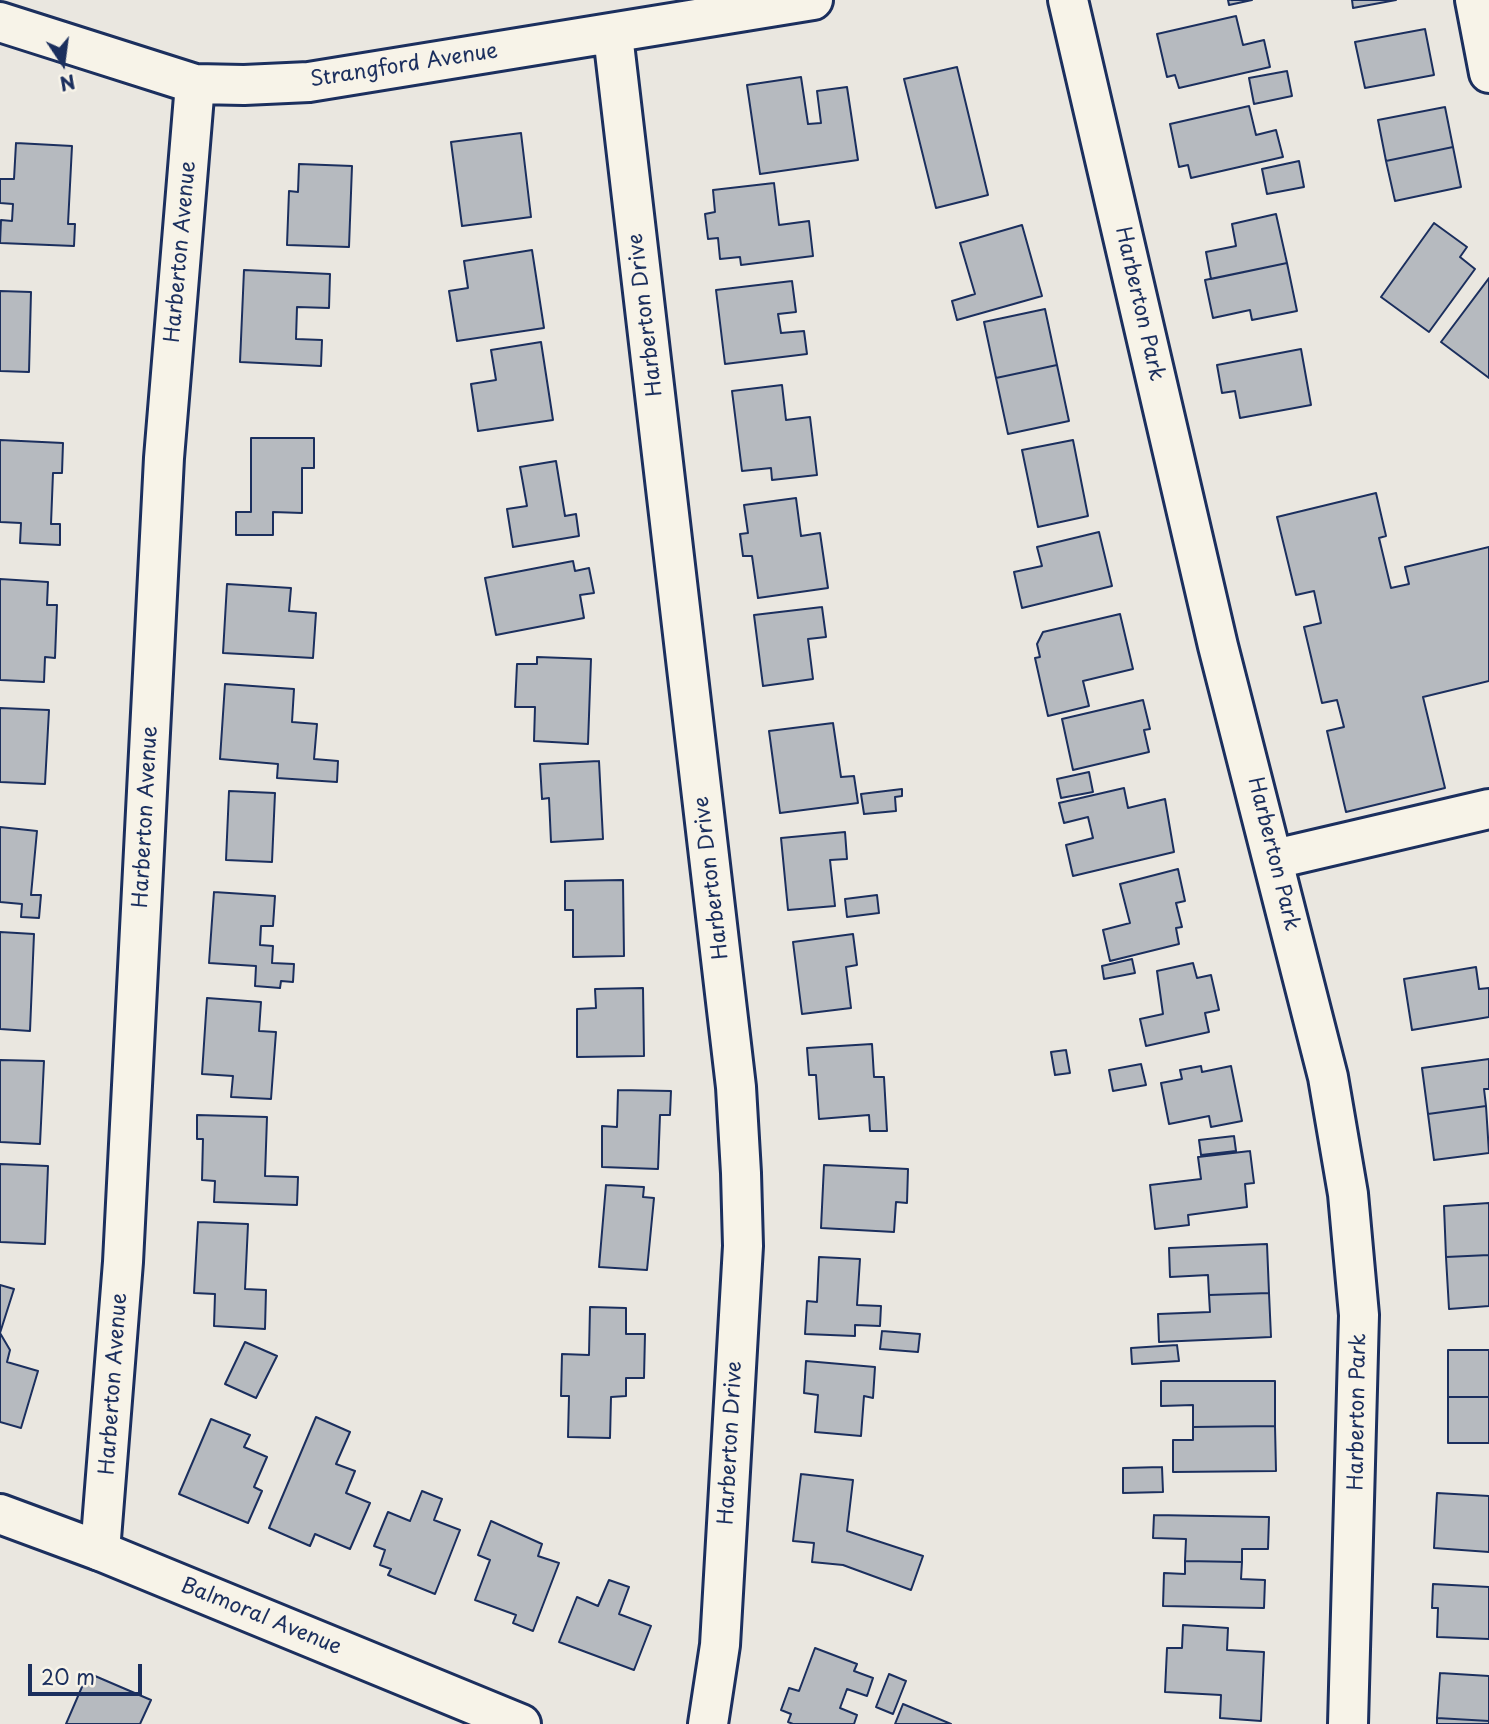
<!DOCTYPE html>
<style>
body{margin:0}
#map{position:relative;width:1489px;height:1724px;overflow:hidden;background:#eae7e0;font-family:"Playpen Sans",sans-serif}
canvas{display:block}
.north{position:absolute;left:28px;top:28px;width:70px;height:70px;-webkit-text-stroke:5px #f7f3e8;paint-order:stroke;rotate:167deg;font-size:19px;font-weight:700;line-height:28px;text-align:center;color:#1b2f5e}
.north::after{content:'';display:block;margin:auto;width:24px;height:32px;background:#1b2f5e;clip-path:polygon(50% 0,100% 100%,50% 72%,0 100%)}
.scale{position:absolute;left:28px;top:1664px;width:114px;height:32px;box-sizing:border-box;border:4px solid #1b2f5e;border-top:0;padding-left:9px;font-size:21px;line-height:24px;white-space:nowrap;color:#1b2f5e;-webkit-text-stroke:5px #f7f3e8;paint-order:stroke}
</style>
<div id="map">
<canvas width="1489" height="1724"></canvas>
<div class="north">N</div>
<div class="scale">20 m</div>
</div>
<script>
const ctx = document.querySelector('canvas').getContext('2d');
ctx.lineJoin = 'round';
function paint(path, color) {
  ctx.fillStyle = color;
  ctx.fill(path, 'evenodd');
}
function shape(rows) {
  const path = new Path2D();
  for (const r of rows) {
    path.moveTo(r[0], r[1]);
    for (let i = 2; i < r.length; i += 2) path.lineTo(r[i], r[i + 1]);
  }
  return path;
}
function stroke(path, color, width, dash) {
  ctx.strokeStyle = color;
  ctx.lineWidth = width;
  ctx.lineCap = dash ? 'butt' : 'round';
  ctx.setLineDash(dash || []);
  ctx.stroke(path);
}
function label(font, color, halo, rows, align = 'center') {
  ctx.font = font + ' "Playpen Sans",sans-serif';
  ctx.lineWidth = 7;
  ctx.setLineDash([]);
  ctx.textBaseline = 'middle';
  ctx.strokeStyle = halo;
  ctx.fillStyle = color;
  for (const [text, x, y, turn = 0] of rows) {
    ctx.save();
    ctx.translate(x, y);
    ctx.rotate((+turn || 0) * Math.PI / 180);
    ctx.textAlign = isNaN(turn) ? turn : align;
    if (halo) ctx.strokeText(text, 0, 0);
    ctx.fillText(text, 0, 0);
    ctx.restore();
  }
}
const building = shape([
 [1228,0,1252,0,1229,5,1228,0],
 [1352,0,1396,0,1353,8,1352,0],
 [1236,16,1243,45,1264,40,1270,67,1179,88,1175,75,1167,77,1157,34,1236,16],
 [1425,29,1434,75,1365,88,1355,42,1425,29],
 [957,67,988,195,936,208,904,79,957,67],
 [1287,71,1292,96,1254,104,1249,78,1287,71],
 [801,77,808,124,821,123,817,91,847,87,858,160,760,174,747,85,801,77],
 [1249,106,1256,135,1276,130,1283,157,1191,178,1188,165,1179,167,1170,124,1249,106],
 [1445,107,1453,147,1386,161,1378,120,1445,107],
 [521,133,531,217,462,226,451,142,521,133],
 [16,143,72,146,68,224,75,224,74,246,0,243,1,220,12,221,13,204,0,203,0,179,14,179,16,143],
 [1453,147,1461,187,1395,201,1386,161,1453,147],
 [1299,161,1304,187,1267,194,1262,169,1299,161],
 [299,164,352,166,349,247,287,245,289,191,298,192,299,164],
 [774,183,779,225,809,221,813,256,741,265,740,257,720,259,718,238,708,239,705,214,715,212,713,190,774,183],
 [1276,214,1287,263,1211,279,1206,252,1236,246,1232,224,1276,214],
 [1434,223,1467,247,1460,257,1475,269,1429,332,1381,297,1434,223],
 [1022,225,1042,296,957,320,952,301,975,294,960,243,1022,225],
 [532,250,544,328,457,341,449,291,468,288,464,261,532,250],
 [1287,263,1297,311,1252,320,1250,310,1213,318,1205,280,1287,263],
 [244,270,330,274,329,308,297,307,296,339,322,340,321,366,240,362,244,270],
 [1489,278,1489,378,1441,342,1489,278],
 [792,281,796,312,778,314,781,333,804,331,807,354,725,364,716,290,792,281],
 [0,291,31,292,29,372,0,371,0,291],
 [1045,309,1057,365,996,378,984,322,1045,309],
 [541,342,553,420,478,431,471,384,496,380,491,350,541,342],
 [1301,349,1311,405,1240,418,1235,391,1222,393,1217,365,1301,349],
 [1057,365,1069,421,1008,434,996,378,1057,365],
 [782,385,786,420,810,417,817,475,772,480,771,468,742,471,732,391,782,385],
 [251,438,314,438,314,468,302,468,302,513,273,512,273,535,236,535,236,512,251,512,251,438],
 [0,440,63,443,62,473,53,473,51,524,60,524,60,545,20,543,21,523,0,522,0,440],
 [1073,440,1088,516,1038,527,1022,450,1073,440],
 [556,461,565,516,576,514,579,536,513,547,507,509,527,506,520,467,556,461],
 [1376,493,1386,536,1379,538,1391,588,1409,584,1405,567,1489,547,1489,681,1423,697,1445,788,1346,812,1327,731,1344,727,1337,700,1322,703,1304,627,1321,623,1314,591,1296,595,1277,517,1376,493],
 [796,498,801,536,820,533,828,588,758,598,752,556,743,556,740,534,748,533,744,505,796,498],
 [1099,532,1112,586,1022,608,1014,572,1042,566,1037,547,1099,532],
 [573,561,575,571,589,568,594,593,580,595,584,618,496,635,485,578,573,561],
 [0,579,48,582,47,605,57,605,55,658,45,657,44,682,0,680,0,579],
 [227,584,291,588,289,611,316,613,313,658,223,653,227,584],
 [822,607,826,637,808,639,813,679,763,686,754,615,822,607],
 [1120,614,1133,669,1083,681,1089,706,1048,716,1035,658,1040,657,1037,644,1043,632,1120,614],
 [537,657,591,659,588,744,534,741,535,707,515,707,517,664,537,664,537,657],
 [225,684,294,689,292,722,317,724,314,759,338,761,337,782,277,778,278,764,220,759,225,684],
 [1143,700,1150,729,1144,730,1149,752,1073,770,1062,719,1143,700],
 [0,708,49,710,45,784,0,782,0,708],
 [833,723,841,777,854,776,858,803,780,813,769,731,833,723],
 [599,761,603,839,551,842,549,798,542,799,540,764,599,761],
 [1089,772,1093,792,1061,798,1057,779,1089,772],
 [1124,788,1128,808,1165,799,1174,852,1073,876,1066,845,1093,838,1088,817,1064,823,1059,803,1124,788],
 [902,789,902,796,895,797,896,811,864,814,861,794,902,789],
 [229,791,275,793,272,862,226,860,229,791],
 [0,827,37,831,31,895,41,895,39,918,21,917,22,904,0,902,0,827],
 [845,832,847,859,830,860,835,906,788,910,781,838,845,832],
 [1178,869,1185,901,1176,903,1182,927,1176,928,1179,944,1110,961,1103,930,1130,923,1120,884,1178,869],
 [623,880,624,956,573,957,573,910,565,910,565,881,623,880],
 [214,892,275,896,273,926,261,926,260,945,273,946,272,963,294,964,293,982,281,981,280,988,255,986,256,966,209,963,214,892],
 [877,895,879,913,847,917,845,899,877,895],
 [0,932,34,934,30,1031,0,1029,0,932],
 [853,934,857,965,846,967,851,1008,802,1014,793,942,853,934],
 [1132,959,1135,973,1104,979,1102,966,1132,959],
 [1193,963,1197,978,1211,975,1219,1010,1205,1013,1209,1032,1146,1046,1140,1019,1163,1014,1157,971,1193,963],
 [1476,967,1479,989,1489,988,1489,1017,1412,1030,1404,979,1476,967],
 [643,988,644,1056,577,1057,577,1009,596,1008,595,989,643,988],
 [207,998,261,1002,259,1031,276,1032,271,1099,231,1097,233,1076,202,1074,207,998],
 [872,1044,874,1077,884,1077,887,1131,870,1131,869,1115,819,1119,816,1075,809,1075,807,1048,872,1044],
 [1066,1050,1070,1073,1055,1075,1051,1052,1066,1050],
 [1489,1059,1489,1089,1484,1089,1486,1106,1428,1114,1422,1068,1489,1059],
 [0,1060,44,1061,40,1144,0,1142,0,1060],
 [1141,1064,1146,1085,1113,1091,1109,1070,1141,1064],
 [1201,1066,1202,1072,1231,1066,1242,1121,1211,1127,1209,1116,1169,1124,1161,1083,1182,1079,1180,1070,1201,1066],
 [618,1090,671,1091,670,1115,660,1115,658,1169,602,1167,602,1126,617,1127,618,1090],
 [1486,1106,1489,1153,1434,1160,1428,1114,1486,1106],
 [197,1115,267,1117,265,1176,298,1177,297,1205,214,1202,215,1181,202,1180,203,1139,197,1139,197,1115],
 [1234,1136,1236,1151,1201,1155,1199,1140,1234,1136],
 [1250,1151,1254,1183,1245,1184,1247,1207,1188,1215,1189,1225,1155,1229,1150,1185,1201,1179,1198,1157,1250,1151],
 [0,1164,48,1166,45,1244,0,1242,0,1164],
 [824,1165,908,1169,907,1203,896,1202,894,1232,821,1228,824,1165],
 [606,1185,644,1187,643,1197,654,1198,647,1270,599,1267,606,1185],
 [1489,1203,1489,1255,1446,1257,1444,1206,1489,1203],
 [198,1222,248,1224,245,1289,266,1290,265,1329,214,1326,215,1294,194,1293,198,1222],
 [1267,1244,1269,1293,1209,1295,1208,1275,1170,1277,1169,1248,1267,1244],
 [1489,1255,1489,1306,1449,1309,1446,1257,1489,1255],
 [819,1257,860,1259,857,1305,881,1306,880,1326,855,1325,855,1336,805,1334,807,1301,817,1302,819,1257],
 [0,1285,14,1289,0,1333,10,1350,7,1362,38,1371,21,1428,0,1422,0,1285],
 [1269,1293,1271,1337,1159,1342,1158,1314,1210,1312,1209,1295,1269,1293],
 [590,1307,626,1308,626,1334,645,1334,644,1378,626,1378,626,1396,611,1397,610,1438,568,1437,569,1396,561,1396,562,1354,589,1355,590,1307],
 [882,1331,920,1334,918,1352,880,1349,882,1331],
 [245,1342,277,1356,256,1398,225,1384,245,1342],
 [1177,1345,1179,1361,1132,1364,1131,1348,1177,1345],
 [1448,1350,1489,1350,1489,1397,1448,1397,1448,1350],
 [806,1361,875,1367,873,1398,864,1396,861,1436,815,1432,818,1395,804,1393,806,1361],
 [1161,1381,1275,1381,1275,1426,1193,1427,1193,1405,1161,1406,1161,1381],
 [1448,1397,1489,1397,1489,1443,1448,1443,1448,1397],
 [316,1417,350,1432,336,1464,355,1471,346,1493,370,1503,350,1549,315,1534,310,1546,269,1528,316,1417],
 [211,1419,250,1435,244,1447,267,1457,254,1487,262,1491,248,1523,179,1494,211,1419],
 [1275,1426,1276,1471,1173,1472,1173,1440,1193,1440,1193,1427,1275,1426],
 [1162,1467,1163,1492,1123,1493,1123,1468,1162,1467],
 [801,1474,853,1480,847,1531,923,1556,911,1590,843,1565,812,1562,814,1543,793,1541,801,1474],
 [422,1491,442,1499,434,1520,460,1530,435,1594,388,1575,391,1569,380,1565,385,1550,374,1546,388,1512,410,1521,422,1491],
 [1437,1493,1489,1496,1489,1552,1434,1548,1437,1493],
 [1154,1515,1269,1517,1268,1549,1242,1549,1242,1562,1185,1561,1186,1539,1153,1538,1154,1515],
 [491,1521,542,1544,538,1556,559,1563,533,1631,513,1623,516,1615,475,1600,490,1560,478,1555,491,1521],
 [1185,1561,1242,1562,1241,1579,1265,1580,1264,1608,1163,1606,1164,1573,1185,1574,1185,1561],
 [609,1580,629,1587,619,1614,651,1626,634,1670,559,1642,577,1597,598,1606,609,1580],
 [1433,1584,1489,1587,1489,1639,1437,1637,1438,1608,1432,1608,1433,1584],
 [1183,1625,1228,1628,1227,1650,1264,1652,1261,1721,1220,1718,1221,1695,1165,1692,1167,1648,1182,1648,1183,1625],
 [815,1648,857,1664,854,1671,873,1678,867,1696,847,1689,840,1708,857,1715,854,1724,793,1724,788,1722,791,1714,781,1710,789,1688,799,1691,815,1648],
 [88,1673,151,1700,140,1724,66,1724,88,1673],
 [1440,1673,1489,1676,1489,1721,1437,1718,1440,1673],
 [889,1674,906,1681,893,1714,876,1707,889,1674],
 [903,1704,951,1724,895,1724,903,1704],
 [1437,1718,1489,1721,1489,1724,1437,1724,1437,1718]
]);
const minor = shape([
 [1068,0,1218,646,1328,1077,1348,1194,1359,1315,1348,1724],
 [1475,0,1489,73],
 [0,22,195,84,244,85,309,82,813,0],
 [613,35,736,1087,741,1173,743,1246,720,1645,708,1724],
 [1275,859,1489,809],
 [100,1551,123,1262,164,458,195,84]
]);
const highway = shape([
 [0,1514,100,1551,521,1724]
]);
const streetNames = [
 ["Strangford Avenue",404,66,-9],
 ["Harberton Avenue",181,252,-85],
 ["Harberton Park",1139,304,77],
 ["Harberton Drive",646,315,-97],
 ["Harberton Avenue",146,817,-87],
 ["Harberton Park",1273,854,76],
 ["Harberton Drive",712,878,-97],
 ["Harberton Avenue",114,1384,-86],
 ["Harberton Park",1358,1412,-89],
 ["Harberton Drive",731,1443,-87],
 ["Balmoral Avenue",261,1617,22]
];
paint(building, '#b6babf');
stroke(building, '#1b2f5e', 2);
stroke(minor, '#1b2f5e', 44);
stroke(highway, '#1b2f5e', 44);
stroke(minor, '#f7f3e8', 38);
stroke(highway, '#f7f3e8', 38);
label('21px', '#1b2f5e', '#f7f3e8', streetNames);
</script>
